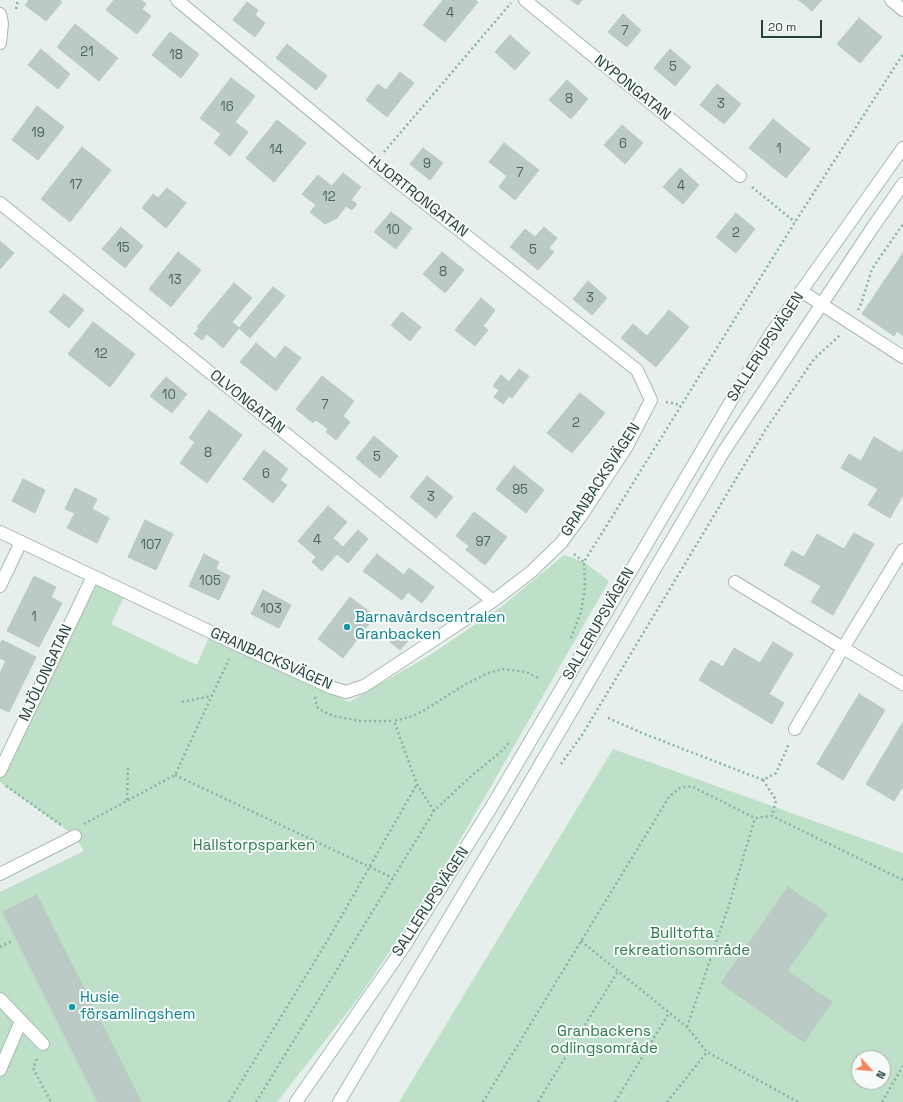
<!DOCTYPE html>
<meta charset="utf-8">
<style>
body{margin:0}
#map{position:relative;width:903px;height:1102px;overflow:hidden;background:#e6efeb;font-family:"Space Grotesk",sans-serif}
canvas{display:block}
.north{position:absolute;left:851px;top:1050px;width:40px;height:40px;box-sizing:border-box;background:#f7fbf9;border:1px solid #a3b1ad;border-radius:50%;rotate:116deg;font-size:11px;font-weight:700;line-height:16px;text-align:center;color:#24423a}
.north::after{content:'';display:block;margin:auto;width:14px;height:18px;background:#f4845f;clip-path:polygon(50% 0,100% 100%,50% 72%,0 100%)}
.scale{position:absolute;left:761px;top:20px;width:61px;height:18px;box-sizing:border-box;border:2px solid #24423a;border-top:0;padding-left:5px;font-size:12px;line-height:14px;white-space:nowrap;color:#24423a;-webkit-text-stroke:3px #f7fbf9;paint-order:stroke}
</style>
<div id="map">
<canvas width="903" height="1102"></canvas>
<div class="north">N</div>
<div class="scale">20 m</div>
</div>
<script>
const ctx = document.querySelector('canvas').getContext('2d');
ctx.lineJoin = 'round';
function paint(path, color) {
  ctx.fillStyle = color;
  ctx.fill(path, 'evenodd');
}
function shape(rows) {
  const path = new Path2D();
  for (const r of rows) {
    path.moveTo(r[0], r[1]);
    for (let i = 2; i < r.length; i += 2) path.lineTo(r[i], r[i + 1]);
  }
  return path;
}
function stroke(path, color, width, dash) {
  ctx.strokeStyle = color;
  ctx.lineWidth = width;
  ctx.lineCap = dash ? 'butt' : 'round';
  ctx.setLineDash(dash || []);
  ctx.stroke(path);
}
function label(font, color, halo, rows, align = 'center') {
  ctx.font = font + ' "Space Grotesk",sans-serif';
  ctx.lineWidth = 4;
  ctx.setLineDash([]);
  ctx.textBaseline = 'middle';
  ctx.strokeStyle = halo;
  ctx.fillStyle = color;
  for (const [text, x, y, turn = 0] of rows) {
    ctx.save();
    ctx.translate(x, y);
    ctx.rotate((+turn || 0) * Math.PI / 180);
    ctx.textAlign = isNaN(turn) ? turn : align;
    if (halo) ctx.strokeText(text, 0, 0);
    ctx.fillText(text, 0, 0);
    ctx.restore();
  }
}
const green = shape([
 [564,555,584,562,609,581,430,892,357,1000,277,1102,0,1102,0,892,84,851,75,836,0,782,0,771,93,576,124,597,111,624,197,665,209,637,349,702,430,655,501,607],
 [613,749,903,853,903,1102,399,1102],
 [859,1058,883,1058,883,1082,859,1082]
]);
const building = shape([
 [29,0,60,0,62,2,46,21,25,5,29,0],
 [114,0,141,0,146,4,142,9,151,16,137,34,106,10,114,0],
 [443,0,475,0,478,2,445,42,423,25,443,0],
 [571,0,582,0,578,5,571,0],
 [799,0,822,0,812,11,799,0],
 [247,2,258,10,255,15,265,23,255,37,233,20,247,2],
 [623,14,641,30,627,47,608,32,623,14],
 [859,18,882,37,860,63,837,44,859,18],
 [75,24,118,58,99,81,57,47,75,24],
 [170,32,199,54,181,78,152,55,170,32],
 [510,35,530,53,515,70,495,52,510,35],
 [287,44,327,76,316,90,276,58,287,44],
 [41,49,70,74,58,89,28,65,41,49],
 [670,49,691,67,675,86,654,68,670,49],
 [400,72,414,83,387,117,366,100,378,84,386,90,400,72],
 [231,78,255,96,235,122,248,132,230,156,214,143,221,134,200,118,231,78],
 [567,80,588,99,571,119,549,100,567,80],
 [717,84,741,104,724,124,700,105,717,84],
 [37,106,64,127,38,160,12,140,37,106],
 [773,119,810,149,786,178,749,148,773,119],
 [277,120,306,143,274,182,246,158,277,120],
 [622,125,643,143,625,164,604,145,622,125],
 [504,143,539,170,515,200,499,187,507,176,489,162,504,143],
 [82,147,111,170,70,222,41,199,82,147],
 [423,148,443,163,430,180,410,164,423,148],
 [680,168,699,185,683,204,663,187,680,168],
 [343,173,361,187,351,200,357,204,352,210,346,206,337,218,325,224,310,212,316,205,302,194,318,175,332,186,343,173],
 [167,188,186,203,166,228,142,208,153,194,158,198,167,188],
 [391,212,412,228,396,249,374,232,391,212],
 [736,213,755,229,736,253,716,237,736,213],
 [121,227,143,246,125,268,102,249,121,227],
 [544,227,557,238,549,248,554,252,538,270,510,247,525,229,535,237,544,227],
 [0,241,14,253,0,269,0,241],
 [178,252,201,270,171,307,149,289,178,252],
 [442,252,464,270,445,293,423,274,442,252],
 [903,253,903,336,897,331,894,336,862,314,903,253],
 [588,281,607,298,592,315,573,299,588,281],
 [234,283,252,298,232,322,239,328,223,348,207,334,202,340,194,334,199,328,197,327,234,283],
 [273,287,285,296,250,338,239,328,273,287],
 [64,294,84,310,69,328,49,312,64,294],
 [481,298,495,310,483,326,488,330,475,346,455,330,481,298],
 [669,310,689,327,656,367,621,338,633,324,647,336,669,310],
 [402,312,421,327,410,341,391,325,402,312],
 [93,322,135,354,110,387,68,354,93,322],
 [256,343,275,359,285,346,301,358,276,391,240,362,256,343],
 [519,369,529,376,512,398,509,396,503,404,494,397,499,390,493,386,501,375,509,382,519,369],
 [322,376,354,401,343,416,350,422,336,440,326,432,328,429,316,420,313,423,296,409,322,376],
 [166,377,187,394,172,413,150,396,166,377],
 [580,393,605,413,572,453,547,433,580,393],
 [209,410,242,435,207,483,180,463,195,442,189,438,209,410],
 [374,436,398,456,380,478,356,458,374,436],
 [874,437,901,453,903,449,903,495,890,518,868,505,878,489,841,468,849,454,861,461,874,437],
 [264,450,288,469,280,480,287,485,273,503,243,479,264,450],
 [514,466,544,490,526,513,496,489,514,466],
 [427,476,453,497,436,518,410,497,427,476],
 [23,479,45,490,35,513,12,501,23,479],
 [75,488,97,499,92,509,109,518,97,543,67,528,75,513,65,509,75,488],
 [328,506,347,522,333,538,343,547,322,571,312,562,316,557,298,541,328,506],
 [474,512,507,537,485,565,466,550,469,546,456,536,474,512],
 [145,520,173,534,156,570,128,557,145,520],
 [358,530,368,539,348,563,337,554,358,530],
 [854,533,874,544,833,615,811,602,821,586,784,565,792,551,804,557,817,534,844,549,854,533],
 [204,554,219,562,216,569,230,576,219,600,189,586,204,554],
 [377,554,404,575,409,568,434,587,422,603,408,592,402,600,363,571,377,554],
 [34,576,56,587,51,597,62,603,39,647,7,631,34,576],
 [263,590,291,605,279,628,251,614,263,590],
 [350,597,375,616,343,658,318,639,350,597],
 [398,632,408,641,400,650,390,642,398,632],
 [2,640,36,657,9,712,0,708,0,673,6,661,0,658,0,644,2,640],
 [773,642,793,654,769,694,784,703,772,724,699,680,711,660,723,667,734,648,760,663,773,642],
 [859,694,885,710,843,780,817,764,859,694],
 [903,722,903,786,894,801,866,784,903,722],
 [788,887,827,914,787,971,832,1002,804,1042,721,983,788,887],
 [37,895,141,1102,98,1102,3,912,37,895]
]);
const path = shape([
 [16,9,18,0],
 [384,152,511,3],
 [752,187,795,222],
 [858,310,861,304,872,269,903,224],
 [666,402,681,405],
 [574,554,584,562],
 [571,638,581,612,585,586,584,562,795,222,903,54],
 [315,697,316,703,318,708,324,712,334,716,360,721,394,721],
 [182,702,211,696],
 [608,718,642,733,763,780,776,773,789,744],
 [561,764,582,735,766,429,814,359,840,335],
 [175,775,393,878],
 [763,780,776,800,772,816],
 [6,786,61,825],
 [127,800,128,767],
 [434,811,417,784,394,721,410,717,423,711,466,684,488,673,504,669,526,672,540,679],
 [84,824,175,775,229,659],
 [581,941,687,1027,707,1052,798,1102],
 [0,947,12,941],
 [687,1027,729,905,755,818],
 [37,1059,33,1068,51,1102],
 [229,1102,329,938,417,784],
 [256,1102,434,811,469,778,504,749,509,742],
 [483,1102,669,797,680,788,691,786,755,818,772,816,903,880],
 [538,1102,618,971],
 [615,1102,669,1013],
 [667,1102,707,1052],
 [882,1102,903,1066]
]);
const service = shape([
 [735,582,843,648,795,729],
 [0,586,21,542],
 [0,999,43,1044],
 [0,1070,21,1021]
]);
const minor = shape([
 [525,0,740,176],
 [891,0,903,10],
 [0,14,2,23,0,43],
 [0,203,493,601],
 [801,291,903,357],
 [0,532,236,644,330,687,346,692,364,686,493,601,531,572,561,543,581,516,626,448,651,400,637,370,374,163,177,0],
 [903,550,843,648,903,684],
 [0,771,93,576],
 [0,874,75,836]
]);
const secondary = shape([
 [296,1102,403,948,492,806,770,335,903,148],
 [339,1102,510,816,724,451,873,227,903,184]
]);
const markers = [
 [347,627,4,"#0f9aa8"],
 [72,1007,4,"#0f9aa8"]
];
const numberNames = [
 ["4",450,13],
 ["7",625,31],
 ["21",87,52],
 ["18",176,55],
 ["5",673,67],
 ["8",569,99],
 ["3",721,104],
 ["16",227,107],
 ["19",38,133],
 ["6",623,144],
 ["1",779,149],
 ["14",276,150],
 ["9",427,164],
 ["7",520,173],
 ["17",76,185],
 ["4",681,186],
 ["12",329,197],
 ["10",393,230],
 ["2",736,233],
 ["15",123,248],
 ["5",533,250],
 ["8",443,272],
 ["13",175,280],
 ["3",590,298],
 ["12",101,354],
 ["10",169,395],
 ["7",325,405],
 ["2",576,423],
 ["8",208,453],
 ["5",377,457],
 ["6",266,474],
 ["95",520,490],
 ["3",431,497],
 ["4",317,540],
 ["97",483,542],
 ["107",151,545],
 ["105",210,581],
 ["103",271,609],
 ["1",34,617]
];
const streetNames = [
 ["NYPONGATAN",632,88,39],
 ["HJORTRONGATAN",418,197,38],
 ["SALLERUPSVÄGEN",766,347,-57],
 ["OLVONGATAN",247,402,39],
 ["GRANBACKSVÄGEN",601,480,-57],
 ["SALLERUPSVÄGEN",599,624,-60],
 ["GRANBACKSVÄGEN",271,659,24],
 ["MJÖLONGATAN",46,673,-65],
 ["SALLERUPSVÄGEN",431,902,-57]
];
const cultureNames = [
 ["Barnavårdscentralen",355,618],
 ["Granbacken",355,635],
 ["Husie",80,998],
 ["församlingshem",80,1015]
];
const parkNames = [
 ["Hallstorpsparken",254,846],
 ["Bulltofta",682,934],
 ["rekreationsområde",682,951],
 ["Granbackens",604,1032],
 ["odlingsområde",604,1049]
];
paint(green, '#bfe0c8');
paint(building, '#bbcac4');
stroke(building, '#b8c9c2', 1);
stroke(service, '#a8b8b2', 14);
stroke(minor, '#a8b8b2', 14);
stroke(secondary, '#a4bbb3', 14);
stroke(path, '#86b3a5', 2.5, [2, 3]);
stroke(service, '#fff', 12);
stroke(minor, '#fff', 12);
stroke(secondary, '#fff', 12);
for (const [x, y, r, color] of markers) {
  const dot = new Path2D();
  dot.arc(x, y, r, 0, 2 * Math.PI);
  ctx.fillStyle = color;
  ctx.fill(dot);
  stroke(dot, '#f7fbf9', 1.5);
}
label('13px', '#4a645c', null, numberNames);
label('15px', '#24423a', '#f7fbf9', streetNames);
label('15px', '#0d838f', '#f7fbf9', cultureNames, 'left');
label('15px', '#2d7a4b', '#f7fbf9', parkNames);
</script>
